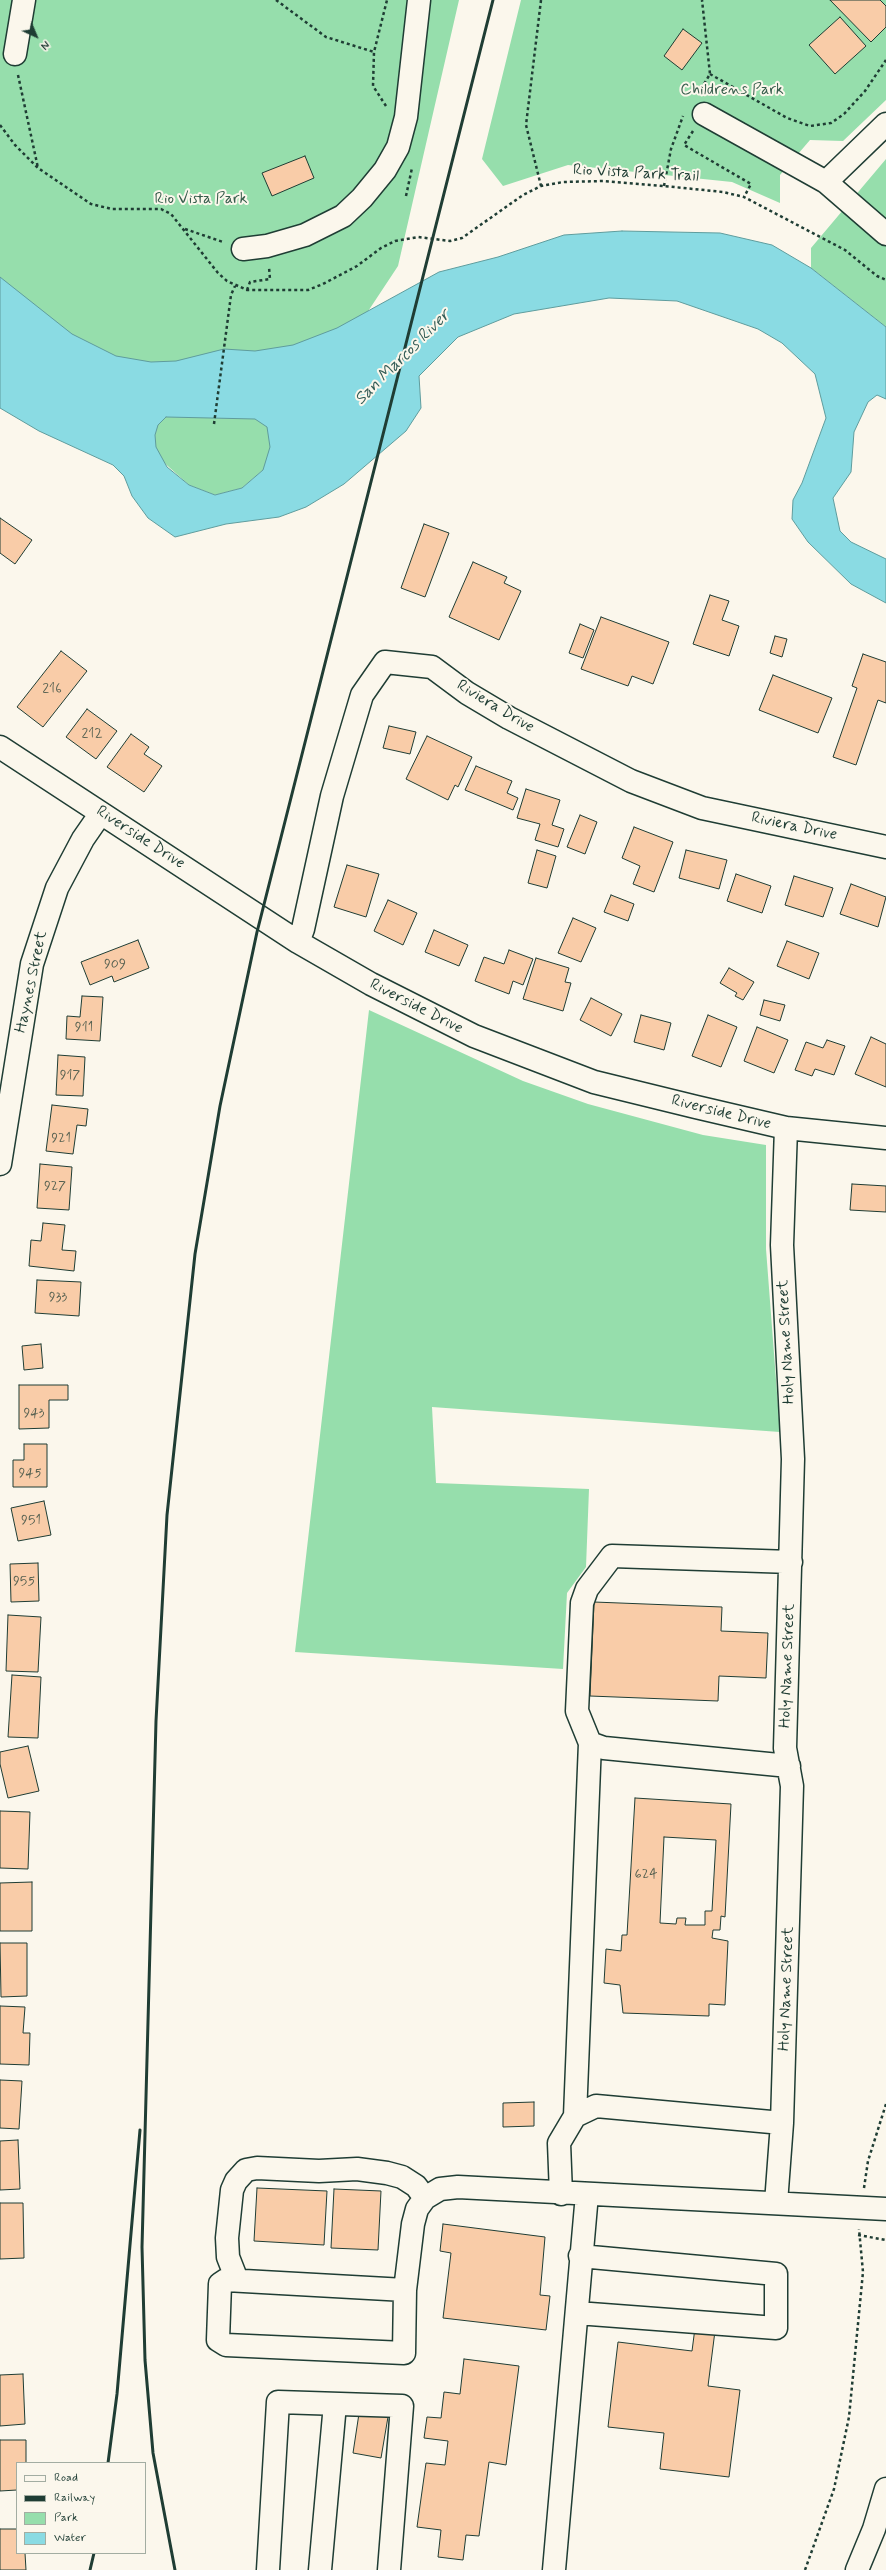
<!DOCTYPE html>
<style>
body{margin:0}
#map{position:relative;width:886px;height:2570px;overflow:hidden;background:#fbf7ec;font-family:Mynerve,sans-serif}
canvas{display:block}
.legend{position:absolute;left:16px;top:2462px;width:130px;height:92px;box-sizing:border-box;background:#fbf7ec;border:1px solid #a3ada2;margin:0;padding:5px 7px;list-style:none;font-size:12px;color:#1f3d34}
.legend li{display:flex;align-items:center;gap:8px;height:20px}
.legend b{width:20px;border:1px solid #a3ada2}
.north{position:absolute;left:16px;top:16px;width:40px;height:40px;-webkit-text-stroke:3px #fbf7ec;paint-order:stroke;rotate:136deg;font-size:11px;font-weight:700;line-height:16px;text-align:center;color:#1f3d34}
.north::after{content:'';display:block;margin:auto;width:14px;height:18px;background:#1f3d34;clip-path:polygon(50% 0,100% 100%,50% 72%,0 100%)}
</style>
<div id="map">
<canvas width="886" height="2570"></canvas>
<ul class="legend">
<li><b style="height:5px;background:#fbf7ec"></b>Road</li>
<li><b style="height:5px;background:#1f3d34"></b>Railway</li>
<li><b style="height:11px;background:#96deac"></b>Park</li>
<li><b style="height:11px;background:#8adbe3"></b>Water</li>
</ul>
<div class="north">N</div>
</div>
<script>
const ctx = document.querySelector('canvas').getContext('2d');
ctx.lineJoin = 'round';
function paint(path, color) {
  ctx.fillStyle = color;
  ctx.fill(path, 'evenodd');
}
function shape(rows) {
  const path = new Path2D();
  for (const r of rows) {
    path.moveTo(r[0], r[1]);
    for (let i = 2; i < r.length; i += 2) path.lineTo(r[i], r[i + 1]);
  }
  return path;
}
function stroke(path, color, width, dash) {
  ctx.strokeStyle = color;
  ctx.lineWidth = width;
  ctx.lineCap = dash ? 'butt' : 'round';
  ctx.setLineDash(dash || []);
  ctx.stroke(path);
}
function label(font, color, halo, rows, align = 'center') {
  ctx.font = font + ' Mynerve,sans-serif';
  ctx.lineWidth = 4;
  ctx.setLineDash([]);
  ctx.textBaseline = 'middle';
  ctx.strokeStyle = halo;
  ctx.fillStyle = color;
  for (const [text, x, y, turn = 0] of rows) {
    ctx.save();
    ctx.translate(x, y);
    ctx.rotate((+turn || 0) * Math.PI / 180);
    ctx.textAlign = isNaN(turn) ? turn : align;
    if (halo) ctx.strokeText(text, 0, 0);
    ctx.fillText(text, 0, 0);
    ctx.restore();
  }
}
const green = shape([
 [0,0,459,0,398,266,263,470,242,488,215,495,189,485,0,316],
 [521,0,886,0,886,100,843,141,810,140,780,175,780,203,732,182,568,165,503,186,482,159],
 [886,159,886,327,811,268,811,248],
 [369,1010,523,1081,588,1104,703,1135,766,1145,766,1249,780,1432,432,1407,436,1483,589,1489,586,1567,567,1593,563,1669,295,1652]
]);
const water = shape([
 [622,231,720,233,772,245,811,268,886,327,886,399,877,395,868,402,854,432,851,472,833,498,840,531,851,542,886,559,886,603,851,584,808,542,792,519,793,500,802,483,826,418,815,374,782,343,758,329,677,301,609,298,514,314,458,337,419,376,421,408,406,431,344,484,306,507,279,517,226,524,175,537,148,518,132,496,124,476,113,465,39,431,0,408,0,277,72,334,116,356,151,362,176,361,224,349,255,351,293,345,337,328,439,272,498,257,564,235,622,231],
 [166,417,255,419,267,427,270,447,263,470,242,488,215,495,189,485,167,467,156,447,155,435,158,425,166,417]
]);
const building = shape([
 [830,0,880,0,886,6,886,27,871,42,830,0],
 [840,17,866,46,835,74,809,45,840,17],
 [683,29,702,43,682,70,664,56,683,29],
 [305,156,314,178,272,196,262,173,305,156],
 [0,518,32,540,15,564,0,553,0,518],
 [424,524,449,533,425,597,401,588,424,524],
 [473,562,507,577,504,583,521,591,499,640,449,617,473,562],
 [710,595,729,601,722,620,739,626,729,656,693,644,710,595],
 [601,617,669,642,653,684,632,676,628,686,581,669,601,617],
 [580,624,594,630,583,658,569,653,580,624],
 [775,636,787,639,782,657,770,653,775,636],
 [61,651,87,671,43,727,17,707,61,651],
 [863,654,886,662,886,703,878,700,856,765,833,757,857,688,852,686,863,654],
 [773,675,832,698,818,733,759,710,773,675],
 [87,709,117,731,96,759,66,737,87,709],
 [389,726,416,732,410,754,383,748,389,726],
 [131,734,149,747,144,754,162,766,144,792,107,767,131,734],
 [427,736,472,757,458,787,455,785,448,800,406,779,427,736],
 [476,766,512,781,507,793,518,798,513,810,465,790,476,766],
 [526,789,560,800,552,825,564,829,558,847,535,840,540,824,517,818,526,789],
 [580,815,597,822,585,854,567,847,580,815],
 [634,827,673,842,654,892,633,884,640,866,622,858,634,827],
 [537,850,556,856,547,888,528,883,537,850],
 [686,850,727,860,719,889,679,878,686,850],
 [347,865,379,874,366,917,334,907,347,865],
 [736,874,771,886,762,913,727,901,736,874],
 [794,876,833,888,823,917,785,905,794,876],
 [851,884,886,897,878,927,840,914,851,884],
 [611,895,634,904,628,921,604,912,611,895],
 [388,900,417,913,403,945,374,931,388,900],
 [573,918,596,928,581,962,558,953,573,918],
 [434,930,468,945,459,966,425,952,434,930],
 [138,940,149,968,114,982,112,976,90,985,81,962,138,940],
 [787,941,819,953,809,979,777,966,787,941],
 [509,950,533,959,523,985,513,981,509,994,475,981,484,957,504,964,509,950],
 [536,958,569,968,565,982,571,983,563,1011,523,999,536,958],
 [729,968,754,982,743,1000,735,996,737,993,720,983,729,968],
 [82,996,103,997,100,1041,66,1039,67,1016,80,1017,82,996],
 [591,998,622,1014,611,1036,580,1020,591,998],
 [764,1000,785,1005,780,1021,760,1015,764,1000],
 [641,1015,671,1023,664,1050,634,1042,641,1015],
 [708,1015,737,1027,721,1067,692,1056,708,1015],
 [757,1027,788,1040,774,1073,744,1061,757,1027],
 [871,1037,886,1044,886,1087,855,1074,871,1037],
 [827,1040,845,1046,834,1075,815,1069,812,1076,795,1070,806,1042,823,1048,827,1040],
 [58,1055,85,1057,83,1096,56,1095,58,1055],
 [52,1105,88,1109,86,1126,77,1125,73,1154,46,1151,52,1105],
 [40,1164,72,1167,69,1210,37,1208,40,1164],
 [852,1184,886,1186,886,1212,850,1210,852,1184],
 [43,1223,65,1225,62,1250,76,1251,74,1271,29,1266,31,1240,41,1241,43,1223],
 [37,1280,81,1282,79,1316,35,1313,37,1280],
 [41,1344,43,1368,24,1370,22,1346,41,1344],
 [19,1385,68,1385,68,1400,49,1400,49,1428,19,1429,19,1385],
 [24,1444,47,1444,47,1487,13,1487,13,1460,24,1460,24,1444],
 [44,1501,51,1535,18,1541,11,1508,44,1501],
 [38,1563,39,1601,11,1602,10,1564,38,1563],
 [594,1602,722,1607,721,1631,768,1633,766,1678,719,1676,718,1701,590,1696,594,1602],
 [8,1615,41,1617,38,1672,6,1671,8,1615],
 [12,1675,41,1677,38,1738,8,1737,12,1675],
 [28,1746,39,1791,8,1798,0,1764,0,1752,28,1746],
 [635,1798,731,1804,725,1917,721,1916,720,1930,713,1930,712,1938,728,1941,725,2005,709,2004,709,2016,623,2013,620,1985,604,1983,606,1949,621,1951,622,1935,627,1935,635,1798],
 [664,1837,716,1840,712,1911,705,1911,705,1925,685,1925,686,1918,677,1918,676,1924,660,1923,664,1837],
 [0,1811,30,1812,28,1869,0,1868,0,1811],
 [32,1882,32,1931,0,1931,0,1883,32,1882],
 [0,1943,27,1943,27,1996,1,1997,0,1943],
 [0,2006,25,2007,23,2033,30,2033,29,2065,0,2064,0,2006],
 [0,2080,22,2081,19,2129,0,2128,0,2080],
 [534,2102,534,2126,503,2127,503,2103,534,2102],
 [18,2140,20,2189,0,2190,0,2141,18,2140],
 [257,2188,327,2191,324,2245,254,2241,257,2188],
 [334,2189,381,2191,378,2250,331,2248,334,2189],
 [0,2203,23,2203,24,2258,0,2259,0,2203],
 [443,2224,545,2237,540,2295,550,2296,546,2330,443,2318,451,2253,440,2251,443,2224],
 [695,2328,715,2331,708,2386,740,2390,729,2477,660,2469,664,2433,608,2427,618,2342,692,2351,695,2328],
 [464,2359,519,2366,506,2465,489,2462,479,2536,466,2535,463,2560,438,2557,441,2530,417,2527,426,2463,445,2465,448,2441,424,2438,427,2417,441,2418,444,2392,460,2394,464,2359],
 [23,2374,25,2424,0,2426,0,2375,23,2374],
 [360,2407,389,2411,381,2458,353,2453,360,2407],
 [0,2440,26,2440,26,2463,17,2463,17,2490,0,2491,0,2440],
 [0,2529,17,2529,17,2553,25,2553,26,2570,0,2570,0,2529]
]);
const path = shape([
 [276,0,326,37,374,52],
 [541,0,526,125,541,186],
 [710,74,787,118,810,126,831,123,844,114,865,91,886,60],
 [18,75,38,168],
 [698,94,710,74,702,0],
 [386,106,373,86,374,52,387,0],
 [0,125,15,145,38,168,91,204,112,209,161,209,171,214,218,273,227,281,247,290,308,290,323,284,357,266,381,248,395,241,418,237,450,241,462,238,523,195,541,186,563,182,603,181,664,186,723,192,744,197,845,250,877,276,886,280],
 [693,131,684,145,751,184,744,197],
 [664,186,671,149,683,116],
 [406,196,412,168],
 [185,229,223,242],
 [247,290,250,282,270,279,269,267],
 [214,424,231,295,235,286],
 [864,2188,868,2161,886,2104],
 [858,2235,886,2240],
 [805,2570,834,2489,849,2417,863,2272,859,2229]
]);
const minor = shape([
 [15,54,24,0],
 [704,114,826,182,886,234],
 [826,182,886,124],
 [243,249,267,246,305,235,343,216,362,198,385,170,398,147,406,117,419,0],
 [0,747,298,942,371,984,474,1036,594,1082,696,1107,786,1128,886,1138],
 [298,942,303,929,332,796,362,695,385,662,432,667,467,693,509,718,631,781,702,808,886,847],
 [0,1164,32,964,57,888,83,839,101,813],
 [789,1766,604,1748,590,1743,577,1711,582,1603,587,1589,612,1556,791,1562],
 [575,2116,596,2106,782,2123],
 [561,2194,559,2143,575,2116,590,1743],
 [776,2203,782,2123,792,1786,785,1748,793,1459,782,1245,786,1128],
 [237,2280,228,2257,227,2238,232,2190,236,2181,246,2170,257,2168,319,2171,357,2169,387,2173,402,2177,416,2186,425,2198],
 [405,2290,226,2280,220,2284,218,2340,226,2345,404,2353,405,2290,413,2224,417,2209,425,2198,440,2189,458,2187,886,2209],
 [577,2313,776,2328,776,2274,580,2256],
 [268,2570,278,2402,402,2406,389,2570],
 [320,2570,335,2404],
 [554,2570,587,2194]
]);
const major = shape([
 [857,2570,874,2529,886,2489]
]);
const rail = shape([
 [108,2463,117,2394,140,2130],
 [90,2570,94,2553],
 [175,2570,153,2453,145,2360,142,2247,156,1721,167,1515,195,1254,220,1106,257,932,493,0]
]);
const numberNames = [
 ["216",52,689],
 ["212",92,734],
 ["909",115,965],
 ["911",84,1028],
 ["917",70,1076],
 ["921",61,1139],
 ["927",55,1187],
 ["933",58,1298],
 ["943",34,1414],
 ["945",30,1474],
 ["951",31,1521],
 ["955",24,1582],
 ["624",646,1875]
];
const parkNames = [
 ["Childrens Park",732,91],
 ["Rio Vista Park",201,200]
];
const streetNames = [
 ["Rio Vista Park Trail",636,174,3],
 ["Riviera Drive",495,707,31],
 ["Riviera Drive",794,827,12],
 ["Riverside Drive",140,838,33],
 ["Haynes Street",32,982,-78],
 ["Riverside Drive",416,1007,27],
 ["Riverside Drive",721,1113,14],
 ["Holy Name Street",787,1342,-93],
 ["Holy Name Street",788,1666,-88],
 ["Holy Name Street",787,1989,-88]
];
const waterNames = [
 ["San Marcos River",403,358,-45]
];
paint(green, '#96deac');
paint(water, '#8adbe3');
stroke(water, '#5f9c9d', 1);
paint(building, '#f9cca8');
stroke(building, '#1f3d34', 1);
stroke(minor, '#1f3d34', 25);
stroke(major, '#1f3d34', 25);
stroke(path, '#1f3d34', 2.5, [3, 3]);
stroke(minor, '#fbf7ec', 22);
stroke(major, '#fbf7ec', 22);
stroke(rail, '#1f3d34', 3);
label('14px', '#566151', null, numberNames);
label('16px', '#375d4c', '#fbf7ec', parkNames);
label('16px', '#1f3d34', '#fbf7ec', streetNames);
label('italic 17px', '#345d57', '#fbf7ec', waterNames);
</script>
